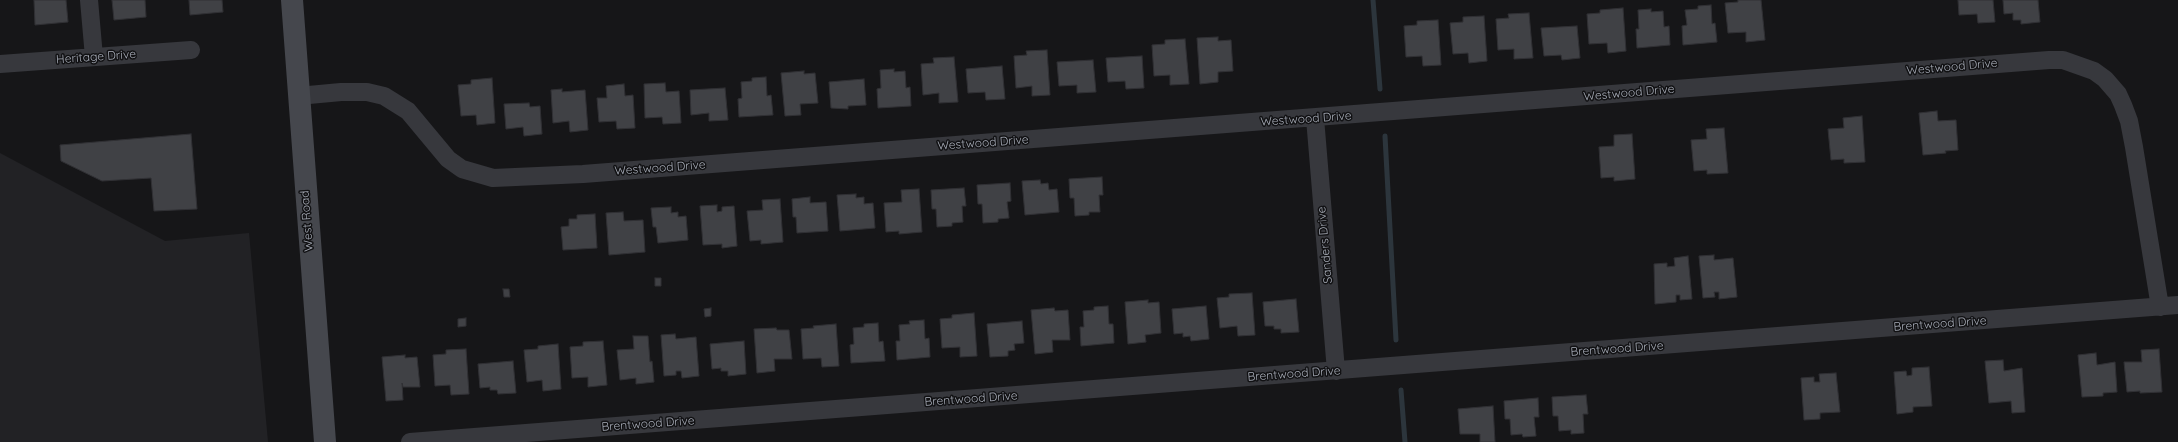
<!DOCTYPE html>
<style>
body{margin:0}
canvas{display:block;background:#161618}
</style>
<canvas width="2178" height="442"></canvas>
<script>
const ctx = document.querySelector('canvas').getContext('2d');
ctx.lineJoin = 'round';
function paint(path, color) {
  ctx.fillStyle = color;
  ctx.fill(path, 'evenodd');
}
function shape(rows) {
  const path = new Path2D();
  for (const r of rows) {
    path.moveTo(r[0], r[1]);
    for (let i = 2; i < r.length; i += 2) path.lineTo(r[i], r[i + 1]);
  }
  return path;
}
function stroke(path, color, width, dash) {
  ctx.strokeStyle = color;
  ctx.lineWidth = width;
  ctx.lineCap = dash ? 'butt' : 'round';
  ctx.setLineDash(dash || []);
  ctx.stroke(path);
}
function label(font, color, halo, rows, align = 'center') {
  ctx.font = font + ' Quicksand,sans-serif';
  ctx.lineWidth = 3;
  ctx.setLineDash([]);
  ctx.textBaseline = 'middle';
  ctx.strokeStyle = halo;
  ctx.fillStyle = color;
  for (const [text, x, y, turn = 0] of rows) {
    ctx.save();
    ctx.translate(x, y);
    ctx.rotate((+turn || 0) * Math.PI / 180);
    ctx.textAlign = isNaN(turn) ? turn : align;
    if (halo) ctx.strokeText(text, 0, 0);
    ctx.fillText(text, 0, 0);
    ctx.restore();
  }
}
const built = shape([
 [0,153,165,241,249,233,268,442,0,442]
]);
const stream = shape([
 [1373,0,1380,89],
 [1385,136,1396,340],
 [1401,390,1405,442]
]);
const building = shape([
 [34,0,66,0,68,22,35,25,34,0],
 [112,0,145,0,146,17,114,20,112,0],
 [189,0,222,0,223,12,190,15,189,0],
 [1738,0,1761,0,1765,40,1746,42,1746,32,1728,33,1725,3,1738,2,1738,0],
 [1958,0,1993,0,1995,22,1978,23,1977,14,1959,15,1958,0],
 [2003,0,2038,0,2040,22,2021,24,2021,20,2013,20,2013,13,2004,14,2003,0],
 [1711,5,1712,24,1715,23,1717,42,1683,45,1682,26,1687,25,1685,10,1698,9,1698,6,1711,5],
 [1623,8,1626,51,1608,53,1607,43,1589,44,1587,14,1600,13,1600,10,1623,8],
 [1651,9,1651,12,1663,11,1664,27,1669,26,1670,45,1637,48,1636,29,1639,29,1638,10,1651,9],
 [1529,13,1533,58,1514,59,1514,49,1498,50,1496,19,1509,18,1508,14,1529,13],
 [1484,16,1487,61,1469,63,1468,53,1453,54,1450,23,1463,22,1463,17,1484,16],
 [1438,20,1441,65,1423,66,1422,56,1406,57,1404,26,1417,25,1417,21,1438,20],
 [1577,26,1580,58,1562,60,1561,55,1544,56,1541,28,1577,26],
 [1218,37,1218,41,1231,40,1233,71,1218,72,1218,82,1200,84,1197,38,1218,37],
 [1185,39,1189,84,1170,85,1170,75,1154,76,1152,45,1165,44,1165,40,1185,39],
 [1047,50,1050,95,1032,96,1032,86,1016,88,1014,56,1027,55,1026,51,1047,50],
 [1142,56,1144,88,1126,89,1125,81,1108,82,1106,58,1142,56],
 [954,57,958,102,939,103,939,93,923,95,921,64,934,63,933,58,954,57],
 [1093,60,1096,92,1077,93,1077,85,1059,86,1057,62,1093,60],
 [1002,66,1005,99,986,100,985,92,968,93,966,69,1002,66],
 [894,69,894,72,905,71,906,88,910,87,911,106,878,108,877,89,881,88,880,70,894,69],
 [804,71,804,74,815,73,818,103,800,104,801,115,785,116,781,73,804,71],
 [766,77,767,96,771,95,773,115,739,117,738,99,742,98,741,82,752,81,752,78,766,77],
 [492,78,495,123,477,125,476,115,461,116,458,85,471,84,471,80,492,78],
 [864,79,866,105,848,106,848,109,831,108,829,82,864,79],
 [665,83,666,92,679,91,681,123,663,124,662,117,645,118,644,84,665,83],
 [624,84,625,96,633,95,635,128,617,129,616,121,599,122,597,98,607,98,606,86,624,84],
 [725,88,728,120,709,121,709,113,691,115,690,90,725,88],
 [562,89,562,92,585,90,588,130,570,132,569,121,553,123,551,90,562,89],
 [529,103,530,107,540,106,542,134,524,136,523,127,506,129,504,104,529,103],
 [1937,111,1938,121,1956,120,1958,150,1945,151,1946,153,1923,155,1919,113,1937,111],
 [1862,116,1865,162,1844,163,1844,159,1831,160,1828,129,1844,128,1843,118,1862,116],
 [1724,128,1728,173,1707,174,1707,170,1694,171,1691,140,1707,139,1706,129,1724,128],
 [191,134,197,209,154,211,151,178,102,181,61,161,60,145,191,134],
 [1632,134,1635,179,1614,181,1614,177,1601,178,1599,147,1614,146,1614,135,1632,134],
 [1102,177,1103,195,1099,195,1100,212,1089,212,1089,215,1075,216,1074,198,1070,198,1069,179,1102,177],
 [1040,180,1041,184,1048,183,1049,190,1057,189,1059,212,1025,215,1022,181,1040,180],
 [1010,183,1011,201,1007,202,1009,218,998,219,998,222,983,223,982,204,978,204,977,185,1010,183],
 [964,188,966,206,962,206,963,222,952,223,952,226,937,227,936,209,932,209,931,190,964,188],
 [919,189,922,232,899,234,899,231,886,232,884,203,902,202,901,190,919,189],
 [856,194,856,198,864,197,864,204,873,203,875,228,840,231,837,195,856,194],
 [810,197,810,203,826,202,828,231,797,233,796,217,793,217,792,199,810,197],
 [780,199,783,242,761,244,761,240,750,241,747,211,763,210,762,200,780,199],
 [717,205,717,212,722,211,722,207,734,206,737,246,722,248,722,244,703,245,700,206,717,205],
 [671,207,671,213,678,212,678,217,686,216,688,240,658,243,656,227,653,227,651,208,671,207],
 [623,212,624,221,643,220,645,252,609,255,606,213,623,212],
 [595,214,597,248,563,250,561,227,569,226,569,219,577,219,577,215,595,214],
 [1714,255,1714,260,1733,258,1737,297,1719,299,1719,292,1714,292,1715,297,1703,298,1699,256,1714,255],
 [1688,256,1692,299,1680,300,1680,295,1676,295,1676,302,1655,304,1654,264,1667,263,1667,267,1675,266,1674,258,1688,256],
 [655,278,661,278,661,286,655,286,655,278],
 [503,289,509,289,510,297,504,297,503,289],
 [1252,293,1255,335,1238,336,1237,326,1220,328,1217,298,1229,297,1229,294,1252,293],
 [1296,299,1299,332,1281,333,1281,329,1274,329,1274,326,1265,326,1263,302,1296,299],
 [1148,300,1148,303,1159,302,1161,333,1145,335,1146,342,1128,344,1125,302,1148,300],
 [1108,306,1109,324,1113,324,1114,343,1081,346,1080,327,1084,327,1083,311,1094,310,1094,307,1108,306],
 [1206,306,1209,339,1191,341,1190,336,1183,337,1183,333,1174,334,1172,309,1206,306],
 [711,308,711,316,705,317,704,309,711,308],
 [1054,308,1055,311,1068,310,1070,340,1052,340,1053,352,1035,354,1031,310,1054,308],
 [974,313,977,356,960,357,960,347,942,348,940,319,952,318,952,315,974,313],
 [466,318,466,326,458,327,458,319,466,318],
 [924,320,925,339,929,338,930,357,897,360,896,341,900,341,899,325,910,324,909,321,924,320],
 [1022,321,1024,343,1014,344,1015,350,1008,351,1008,356,990,357,987,324,1022,321],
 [878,323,879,342,883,341,885,361,851,363,850,345,854,344,853,328,864,327,864,324,878,323],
 [836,324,839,366,822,367,821,358,803,359,801,329,814,328,813,326,836,324],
 [776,328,777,330,789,330,792,359,774,359,775,371,757,373,754,329,776,328],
 [675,334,676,339,696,337,699,376,682,378,681,371,676,371,676,375,664,376,661,335,675,334],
 [633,336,648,336,650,362,652,361,654,382,636,384,636,378,620,380,617,350,634,349,633,336],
 [603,341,607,385,588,387,588,377,572,378,570,347,583,346,583,342,603,341],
 [744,341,746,374,728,376,728,371,721,371,721,368,712,369,710,344,744,341],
 [558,344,561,389,543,391,542,380,527,382,524,350,538,349,538,346,558,344],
 [466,349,469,394,451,395,450,385,435,386,433,355,446,354,446,350,466,349],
 [2159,349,2162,392,2140,393,2140,391,2127,392,2124,362,2142,362,2141,350,2159,349],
 [2096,353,2097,365,2115,362,2117,392,2103,393,2103,396,2082,397,2078,355,2096,353],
 [405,355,405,358,417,357,420,387,403,387,402,383,403,400,386,401,382,357,405,355],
 [2003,360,2004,371,2022,368,2025,412,2012,413,2011,401,1989,403,1985,361,2003,360],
 [513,361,516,393,498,394,497,390,490,390,490,387,480,388,478,364,513,361],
 [1929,367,1932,406,1913,407,1913,412,1897,414,1894,372,1906,371,1907,376,1912,375,1912,368,1929,367],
 [1836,373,1840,412,1820,413,1820,419,1804,420,1801,378,1814,377,1814,382,1820,382,1819,374,1836,373],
 [1586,395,1588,414,1583,414,1584,433,1571,434,1571,430,1559,431,1558,416,1553,416,1552,397,1586,395],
 [1538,398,1539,417,1534,417,1536,436,1523,437,1522,434,1511,435,1510,419,1505,419,1504,401,1538,398],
 [1493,406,1495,442,1480,442,1480,434,1460,434,1458,409,1493,406]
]);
const street = shape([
 [89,0,94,57],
 [0,64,191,50],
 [298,96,341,92,367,92,384,96,408,111,448,159,462,169,493,178,583,174,2049,60,2063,60,2094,71,2105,79,2118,94,2123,105,2129,121,2134,147,2160,307],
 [1315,118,1336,371],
 [410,442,2178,305]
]);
const secondary = shape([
 [292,0,325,442]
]);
const streetNames = [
 ["Heritage Drive",96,57,-4],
 ["Westwood Drive",1952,67,-5],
 ["Westwood Drive",1629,93,-5],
 ["Westwood Drive",1306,119,-4],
 ["Westwood Drive",983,143,-4],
 ["Westwood Drive",660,168,-4],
 ["West Road",307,221,-94],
 ["Sanders Drive",1325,245,-95],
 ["Brentwood Drive",1940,324,-4],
 ["Brentwood Drive",1617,349,-4],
 ["Brentwood Drive",1294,374,-4],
 ["Brentwood Drive",971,399,-4],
 ["Brentwood Drive",648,424,-4]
];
paint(built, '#222225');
stroke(stream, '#2c353c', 5);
paint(building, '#404145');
stroke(building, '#303034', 1);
stroke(street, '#37383d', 18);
stroke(secondary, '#45474d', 22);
label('12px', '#a8adb8', '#111113', streetNames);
</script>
